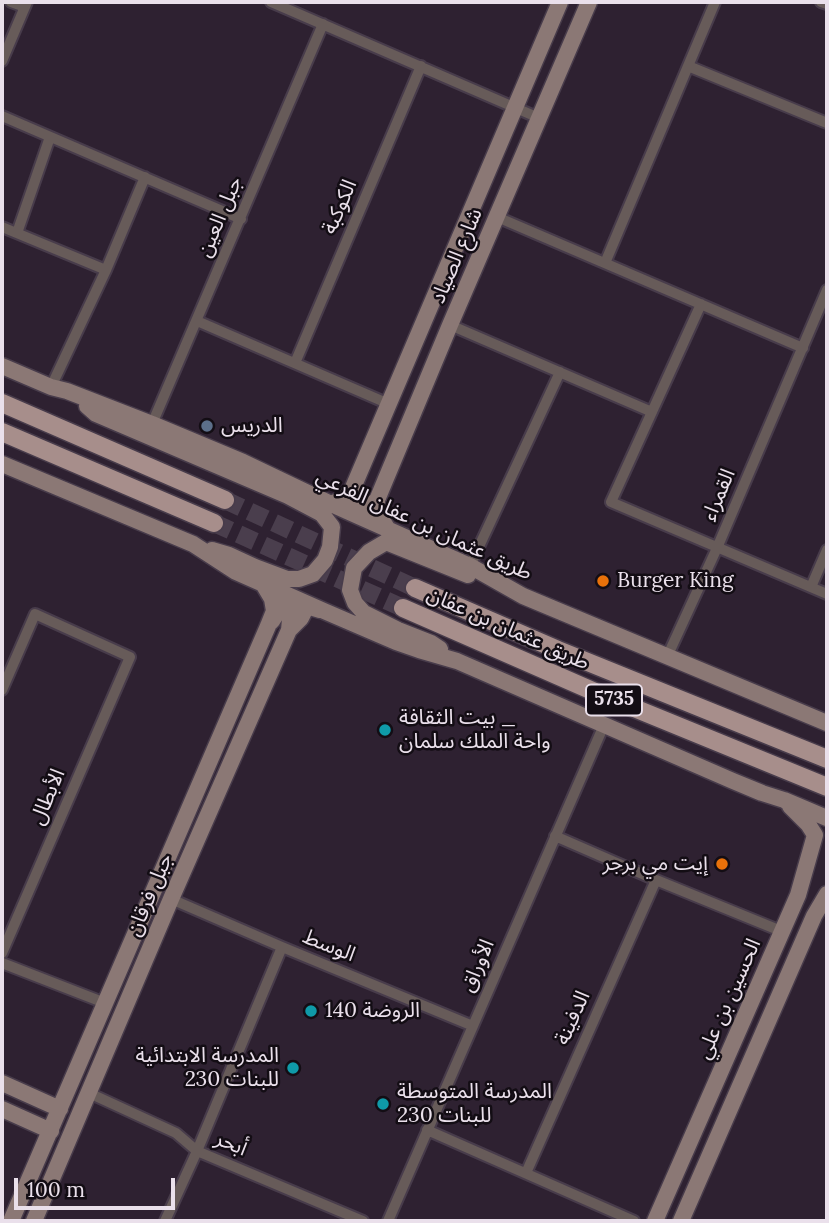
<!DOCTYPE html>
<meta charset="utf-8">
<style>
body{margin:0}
#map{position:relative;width:829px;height:1223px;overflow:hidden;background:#2e2131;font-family:Lora,serif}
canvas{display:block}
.frame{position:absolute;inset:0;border:4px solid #eae0eb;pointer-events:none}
.scale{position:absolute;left:14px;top:1178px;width:161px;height:32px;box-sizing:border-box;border:4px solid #eae0eb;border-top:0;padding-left:9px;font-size:21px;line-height:24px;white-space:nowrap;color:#eae0eb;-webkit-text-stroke:5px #130d14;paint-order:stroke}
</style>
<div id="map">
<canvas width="829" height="1223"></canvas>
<div class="frame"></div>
<div class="scale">100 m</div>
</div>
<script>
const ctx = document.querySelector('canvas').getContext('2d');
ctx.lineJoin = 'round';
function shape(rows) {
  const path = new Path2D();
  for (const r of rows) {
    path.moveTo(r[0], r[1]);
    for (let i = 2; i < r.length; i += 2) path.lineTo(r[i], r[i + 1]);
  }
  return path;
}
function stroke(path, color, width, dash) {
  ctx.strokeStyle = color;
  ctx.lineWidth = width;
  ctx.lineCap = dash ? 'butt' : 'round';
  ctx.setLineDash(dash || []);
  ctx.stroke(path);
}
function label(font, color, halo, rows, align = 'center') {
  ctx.font = font + ' Lora,"Noto Sans Arabic",serif';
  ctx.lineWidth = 5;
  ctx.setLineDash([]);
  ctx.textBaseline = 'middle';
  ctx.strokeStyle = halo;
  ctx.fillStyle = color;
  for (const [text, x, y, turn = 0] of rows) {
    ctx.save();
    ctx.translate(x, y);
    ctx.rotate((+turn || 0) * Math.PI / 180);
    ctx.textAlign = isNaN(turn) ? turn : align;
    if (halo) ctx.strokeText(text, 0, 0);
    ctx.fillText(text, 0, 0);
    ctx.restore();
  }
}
const primaryTunnel = shape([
 [225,500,415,588],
 [214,523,403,608]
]);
const street = shape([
 [11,2,25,7],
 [271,2,539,118],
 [821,2,827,4],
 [2,61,27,2],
 [688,66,827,123],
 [2,116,241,219],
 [497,217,803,348],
 [2,227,106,270],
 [17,233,50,137],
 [605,263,715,2],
 [701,304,611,502,827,594],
 [197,321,389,404],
 [450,325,652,412],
 [295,363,421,66],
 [51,387,106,270,145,177],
 [152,424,323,24],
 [470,566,560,372],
 [811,587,827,550],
 [667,657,717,548,827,290],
 [2,690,35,614,130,657,2,953],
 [555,836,656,880,781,931],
 [171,899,282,947,473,1026],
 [2,963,105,1003],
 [89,1093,176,1133,197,1151,363,1221],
 [427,1130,634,1221],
 [526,1173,656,880],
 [165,1221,197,1151,282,947],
 [388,1221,604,725]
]);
const secondary = shape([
 [2,366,51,387,67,391,152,424,243,462,331,504,470,566,523,596,827,723],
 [87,406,96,414,288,496,322,514,332,527,330,547,325,560,313,574,299,579,287,579,255,567,229,555,212,550],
 [2,464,193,544,236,572,324,611,396,642,419,650,457,661,733,781,762,793,784,800,827,818],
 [352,490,353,497,358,503,365,505,372,504,377,500],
 [331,504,343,499,352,490,560,2],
 [387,528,379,515,377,510,377,500,450,325,589,2],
 [272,621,282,605,291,609,289,630],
 [440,649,431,643,398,630,364,613,355,603,350,590,354,568,369,552,386,542,468,575],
 [2,1083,60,1109],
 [2,1109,51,1131],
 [11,1221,268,626,274,611,272,599,263,584],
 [34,1221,171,899,289,630,301,618,307,606,320,610],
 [655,1221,798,895,815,835,808,824,790,806],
 [681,1221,814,916,827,894]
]);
const primary = shape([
 [2,403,225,500],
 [2,432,214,523],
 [415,588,558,650,827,759],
 [403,608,595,692,827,787]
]);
const markers = [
 [207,426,7,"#5c6f8a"],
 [603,581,7,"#e8710a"],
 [385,730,7,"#0f9aa8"],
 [722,864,7,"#e8710a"],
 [311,1011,7,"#0f9aa8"],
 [293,1068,7,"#0f9aa8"],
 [383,1104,7,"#0f9aa8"]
];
const shields = [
 [614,700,56]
];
const shieldNames = [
 ["5735",614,700]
];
const streetNames = [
 ["الكوكبة",340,207,-67],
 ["جبل العين",220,217,-67],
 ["شارع الصياد",457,256,-67],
 ["القمراء",719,495,-67],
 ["طريق عثمان بن عفان الفرعي",424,525,25],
 ["طريق عثمان بن عفان",508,629,24],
 ["الأبطال",48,797,-67],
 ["جبل فرقان",150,895,-67],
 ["الوسط",329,946,22],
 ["الأوراق",478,966,-67],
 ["الحسين بن علي",729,999,-66],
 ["الدفينة",573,1018,-66],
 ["أبحر",231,1144,23]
];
const poiNames = [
 ["الدريس",221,426],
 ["Burger King",617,581],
 ["بيت الثقافة _",399,718],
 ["واحة الملك سلمان",399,742],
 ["إيت مي برجر",708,864,"right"],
 ["الروضة 140",325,1011],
 ["المدرسة الابتدائية",279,1056,"right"],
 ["230 للبنات",279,1080,"right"],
 ["المدرسة المتوسطة",397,1092],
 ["230 للبنات",397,1116]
];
stroke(primaryTunnel, '#4a3e4d', 18, [18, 9]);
stroke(street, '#483c4b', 14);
stroke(secondary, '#483c4b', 19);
stroke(primary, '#483c4b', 21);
stroke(street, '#675b59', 10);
stroke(secondary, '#8b7875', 16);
stroke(primary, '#a78e8b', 18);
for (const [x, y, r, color] of markers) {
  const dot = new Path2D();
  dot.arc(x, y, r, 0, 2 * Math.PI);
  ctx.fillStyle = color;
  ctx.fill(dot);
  stroke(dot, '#130d14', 2.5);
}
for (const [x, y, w] of shields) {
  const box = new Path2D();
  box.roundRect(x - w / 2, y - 15.5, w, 31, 5);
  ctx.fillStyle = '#130d14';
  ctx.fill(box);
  stroke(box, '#eae0eb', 2);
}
label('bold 19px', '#eae0eb', null, shieldNames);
label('21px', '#eae0eb', '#130d14', streetNames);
label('21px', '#eae0eb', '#130d14', poiNames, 'left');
</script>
